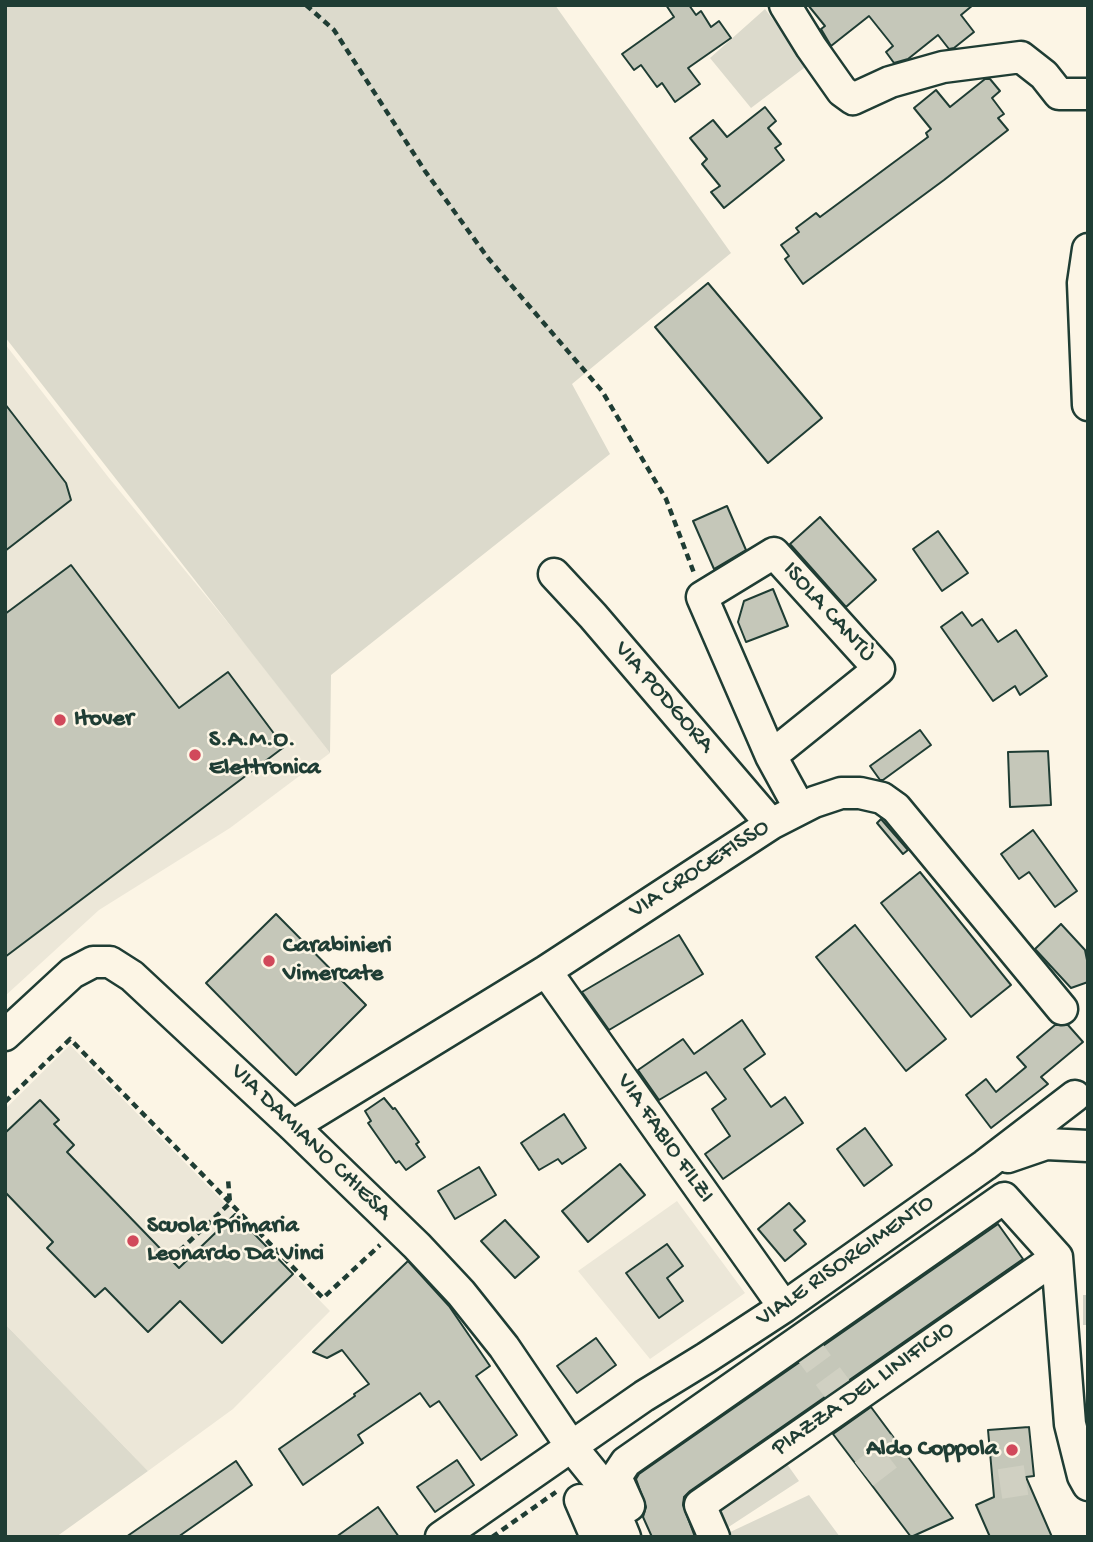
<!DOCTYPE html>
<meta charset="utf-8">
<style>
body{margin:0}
#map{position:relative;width:1093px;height:1542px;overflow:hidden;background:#fcf5e5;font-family:"Gochi Hand",sans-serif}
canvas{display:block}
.frame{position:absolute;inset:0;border:7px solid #1f3d34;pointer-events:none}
</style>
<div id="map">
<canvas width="1093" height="1542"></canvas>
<div class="frame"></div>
</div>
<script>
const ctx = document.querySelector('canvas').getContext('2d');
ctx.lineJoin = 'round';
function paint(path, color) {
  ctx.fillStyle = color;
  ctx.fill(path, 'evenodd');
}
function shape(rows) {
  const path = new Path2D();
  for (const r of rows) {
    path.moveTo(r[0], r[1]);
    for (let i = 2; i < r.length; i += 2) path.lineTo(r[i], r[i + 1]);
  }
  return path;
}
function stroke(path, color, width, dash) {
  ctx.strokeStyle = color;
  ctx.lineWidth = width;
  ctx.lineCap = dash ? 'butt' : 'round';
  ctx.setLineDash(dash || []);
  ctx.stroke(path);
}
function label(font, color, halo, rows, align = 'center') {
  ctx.font = font + ' "Gochi Hand",sans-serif';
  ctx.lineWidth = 5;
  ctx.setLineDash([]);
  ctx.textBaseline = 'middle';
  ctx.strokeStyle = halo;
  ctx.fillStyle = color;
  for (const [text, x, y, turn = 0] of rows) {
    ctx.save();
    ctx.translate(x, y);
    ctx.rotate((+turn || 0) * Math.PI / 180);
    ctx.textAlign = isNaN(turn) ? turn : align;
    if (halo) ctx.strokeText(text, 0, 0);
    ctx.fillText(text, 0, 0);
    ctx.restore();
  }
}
const built = shape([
 [5,344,109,478,252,652,330,753,230,828,99,910,5,996],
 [70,1045,330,1311,233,1409,148,1471,5,1324,5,1109],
 [677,1201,745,1293,650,1359,578,1271]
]);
const green = shape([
 [5,5,555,5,731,253,572,384,610,454,331,675,330,753,5,337],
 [765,9,808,65,751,108,710,58],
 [5,1324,148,1471,56,1537,5,1537],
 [782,1457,799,1481,724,1530,714,1507],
 [809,1495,840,1537,728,1537,726,1534]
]);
const building = shape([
 [666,5,689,5,696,15,701,11,711,27,719,21,731,38,688,68,700,84,675,102,662,83,657,87,641,65,634,70,622,54,674,17,666,5],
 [808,5,973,5,961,15,974,32,954,48,949,49,938,35,908,59,894,63,886,52,893,46,869,16,831,46,821,29,825,26,808,5],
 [985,79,990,79,1000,91,992,98,1004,114,998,118,1008,130,944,180,803,284,785,259,789,256,781,245,799,232,796,228,816,213,820,217,928,137,926,133,931,129,914,108,936,90,950,107,985,79],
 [765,107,776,121,768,128,781,144,775,148,784,160,724,208,711,192,720,186,702,164,707,159,690,138,713,120,727,137,765,107],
 [708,283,822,418,768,463,655,327,708,283],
 [5,404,66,483,71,500,5,551,5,404],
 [727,506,746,550,714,569,693,521,727,506],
 [820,517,876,580,846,607,790,544,820,517],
 [938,531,968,573,942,591,913,549,938,531],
 [71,565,179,708,228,672,284,747,5,957,5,614,71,565],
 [773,589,788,626,746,642,738,622,744,601,773,589],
 [962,612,972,626,982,619,998,642,1016,630,1047,676,1020,695,1015,686,993,701,941,627,962,612],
 [920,730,931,745,883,780,880,780,870,766,920,730],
 [1048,751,1051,805,1010,807,1008,752,1048,751],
 [881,819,908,850,903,854,877,823,881,819],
 [1033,830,1077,891,1055,907,1029,872,1019,879,1001,854,1033,830],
 [920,872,1011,985,971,1017,881,903,920,872],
 [276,914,366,1005,296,1075,206,983,276,914],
 [1061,924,1085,950,1088,965,1088,982,1071,988,1035,949,1061,924],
 [855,925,946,1039,906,1071,816,957,855,925],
 [679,935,703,974,609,1030,582,992,679,935],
 [742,1020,765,1054,744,1069,771,1107,785,1097,803,1123,723,1179,705,1154,730,1136,712,1109,726,1099,706,1072,659,1100,638,1070,683,1039,694,1054,742,1020],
 [1055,1025,1068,1025,1083,1042,1041,1077,1048,1084,991,1128,966,1095,986,1079,996,1092,1026,1067,1017,1057,1055,1025],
 [384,1098,393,1109,395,1108,419,1142,416,1144,425,1157,406,1170,399,1161,396,1163,368,1123,371,1121,365,1111,384,1098],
 [40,1100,59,1120,54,1124,74,1145,67,1152,179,1268,235,1214,293,1274,222,1343,180,1301,148,1332,105,1288,95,1297,47,1248,53,1242,5,1192,5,1133,40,1100],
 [564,1114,586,1148,562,1164,558,1159,539,1170,521,1143,564,1114],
 [865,1128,892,1165,864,1186,837,1149,865,1128],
 [620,1164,645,1195,588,1242,562,1211,620,1164],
 [479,1167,496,1195,455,1219,438,1191,479,1167],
 [789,1203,805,1221,794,1230,806,1244,785,1261,758,1229,789,1203],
 [505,1220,539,1257,515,1278,481,1241,505,1220],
 [998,1224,1023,1259,690,1491,684,1497,683,1505,695,1537,652,1537,643,1517,646,1507,636,1479,639,1474,998,1224],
 [667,1244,683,1266,667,1278,683,1301,659,1318,626,1273,667,1244],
 [408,1261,449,1306,490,1366,476,1376,517,1435,481,1460,439,1401,430,1407,420,1393,358,1435,363,1443,303,1485,279,1449,355,1396,354,1394,369,1384,342,1350,327,1358,313,1352,408,1261],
 [596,1338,616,1365,577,1393,557,1366,596,1338],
 [871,1407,900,1446,953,1518,911,1537,833,1434,871,1407],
 [1029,1427,1034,1476,1026,1477,1052,1537,990,1537,976,1505,994,1497,988,1430,1029,1427],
 [457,1460,474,1485,435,1512,417,1487,457,1460],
 [236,1461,252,1485,178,1537,126,1537,236,1461],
 [378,1507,399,1537,336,1537,378,1507]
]);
const minorTunnel = shape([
 [1083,1310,1088,1310],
 [801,1340,847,1402],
 [864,1474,900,1446],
 [1000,1484,1026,1480]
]);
const path = shape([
 [306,5,334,30,425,171,488,258,602,391,666,499,694,573],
 [5,1102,70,1039,323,1298,380,1245],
 [171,1259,230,1203,228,1179],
 [492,1537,556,1492]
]);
const minor = shape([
 [785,5,811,47,842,91,853,99,890,82,943,67,1021,57,1044,75,1059,94,1088,94],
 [1088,249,1083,283,1088,405],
 [554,574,593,616,771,824],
 [771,756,879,669,774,553,702,597,771,756,800,809],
 [546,971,784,1307],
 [5,1035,72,973,93,962,110,962,132,976,293,1126,417,1246,461,1293,504,1347,571,1446,605,1488,625,1537],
 [293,1126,546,971,771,824,814,802,841,793,860,793,882,798,896,808,1062,1009],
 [1008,1157,1046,1144,1088,1146],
 [580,1500,596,1537],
 [629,1506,616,1477,626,1462,1004,1198,1057,1257,1070,1424,1083,1476,1088,1485],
 [441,1537,644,1396,706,1358,784,1307,985,1165,1075,1096],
 [714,1537,700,1505,1057,1257]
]);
const markers = [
 [60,720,7,"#d1495b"],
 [195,755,7,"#d1495b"],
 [269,961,7,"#d1495b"],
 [133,1241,7,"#d1495b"],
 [1012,1450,7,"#d1495b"]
];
const streetNames = [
 ["ISOLA CANTÙ",828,613,48],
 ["VIA PODGORA",663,698,49],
 ["VIA CROCEFISSO",700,870,-33],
 ["VIA FABIO FILZI",664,1139,55],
 ["VIA DAMIANO CHIESA",310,1143,44],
 ["VIALE RISORGIMENTO",846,1262,-35],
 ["PIAZZA DEL LINIFICIO",864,1390,-35]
];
const poiNames = [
 ["Itover",74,720],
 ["S.A.M.O.",209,741],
 ["Elettronica",209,769],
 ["Carabinieri",283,947],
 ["Vimercate",283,975],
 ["Scuola Primaria",147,1227],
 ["Leonardo Da Vinci",147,1255],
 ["Aldo Coppola",998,1450,"right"]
];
paint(built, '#ece7d8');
paint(green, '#dcdacc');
paint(building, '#c5c7b9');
stroke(building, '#1f3d34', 2);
stroke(minorTunnel, '#d0d0c2', 30, [30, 15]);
stroke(minor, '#1f3d34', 35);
stroke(path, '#1f3d34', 4.5, [7, 5]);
stroke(minor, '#fcf5e5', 30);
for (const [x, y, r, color] of markers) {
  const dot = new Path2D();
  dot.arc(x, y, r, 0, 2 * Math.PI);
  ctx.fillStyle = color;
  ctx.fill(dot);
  stroke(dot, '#fcf5e5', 2.5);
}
label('24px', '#1f3d34', '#fcf5e5', streetNames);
label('bold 24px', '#1f3d34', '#fcf5e5', poiNames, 'left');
</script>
